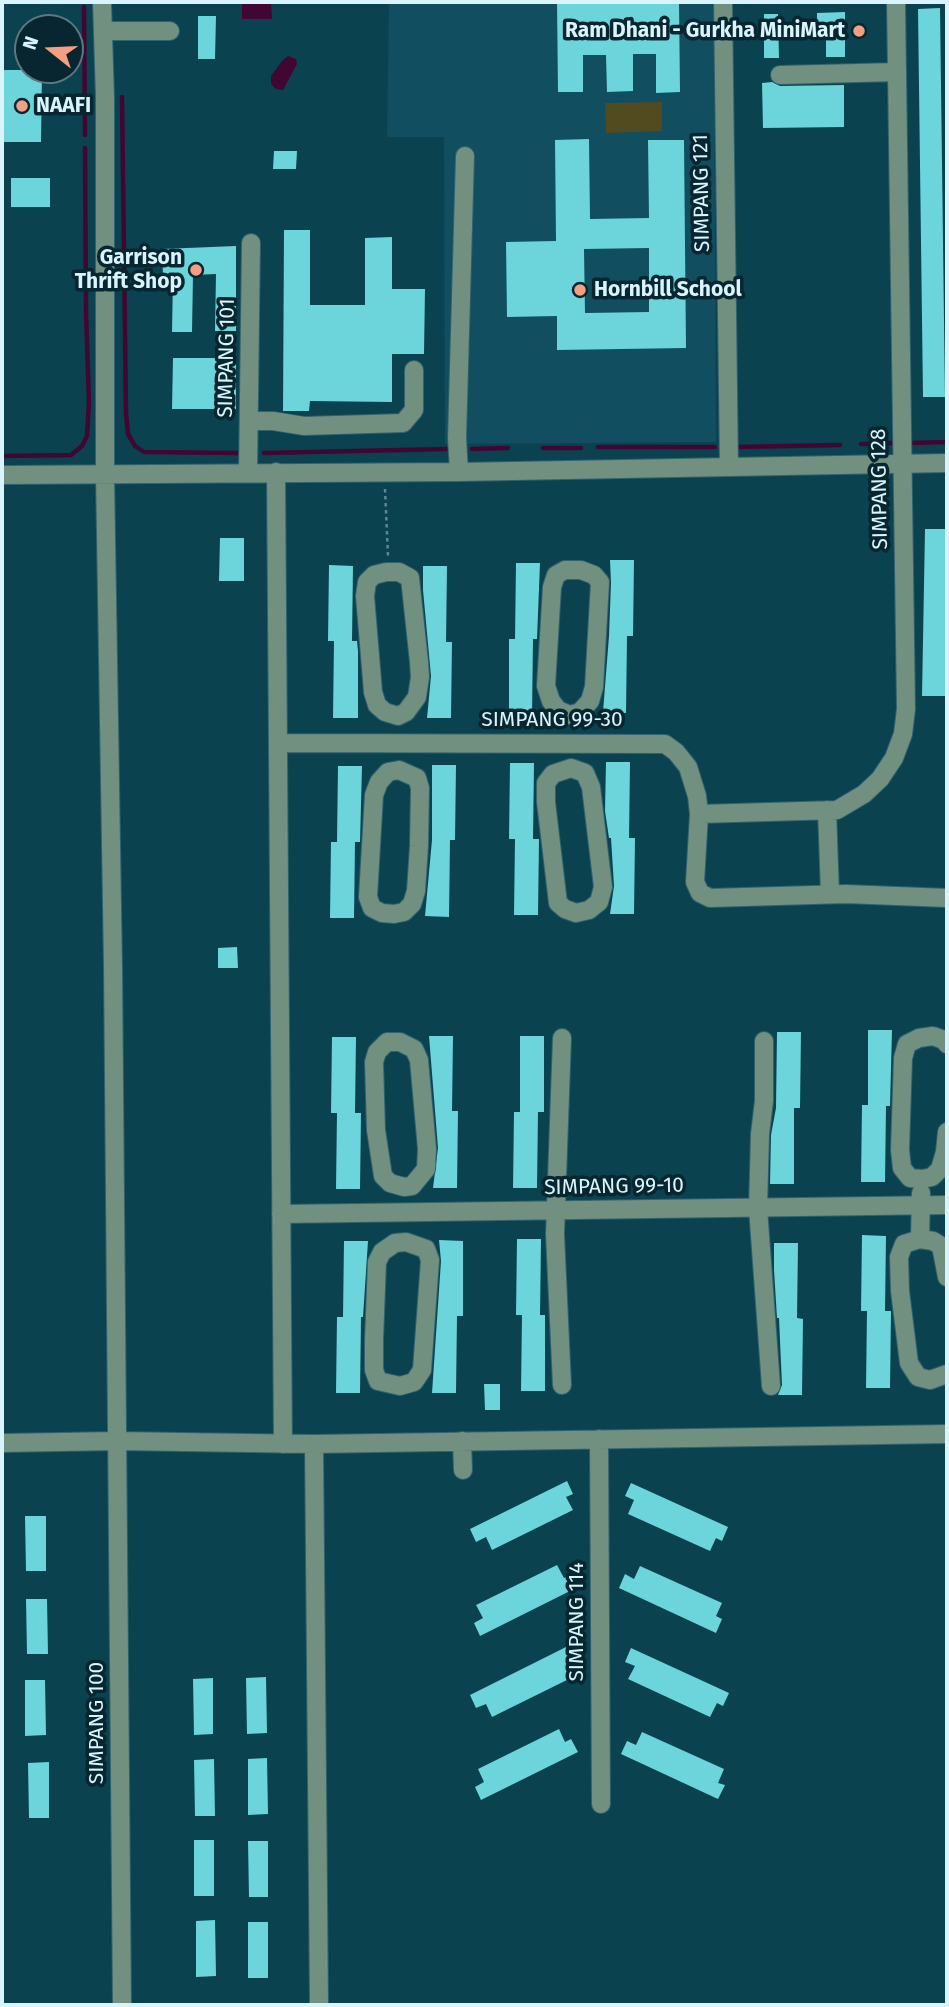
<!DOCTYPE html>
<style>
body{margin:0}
#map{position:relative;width:949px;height:2007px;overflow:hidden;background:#0b4250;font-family:"Fira Sans",sans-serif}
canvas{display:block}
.frame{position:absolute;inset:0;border:4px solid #daf4fd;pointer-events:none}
.north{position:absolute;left:14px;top:14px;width:70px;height:70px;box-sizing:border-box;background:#07262f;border:2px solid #5b7881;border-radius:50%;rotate:288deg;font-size:19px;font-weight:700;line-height:28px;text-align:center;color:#daf4fd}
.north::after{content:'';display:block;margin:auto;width:24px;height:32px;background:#f3a082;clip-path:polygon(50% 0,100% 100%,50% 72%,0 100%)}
</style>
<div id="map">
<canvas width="949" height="2007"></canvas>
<div class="frame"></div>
<div class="north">N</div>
</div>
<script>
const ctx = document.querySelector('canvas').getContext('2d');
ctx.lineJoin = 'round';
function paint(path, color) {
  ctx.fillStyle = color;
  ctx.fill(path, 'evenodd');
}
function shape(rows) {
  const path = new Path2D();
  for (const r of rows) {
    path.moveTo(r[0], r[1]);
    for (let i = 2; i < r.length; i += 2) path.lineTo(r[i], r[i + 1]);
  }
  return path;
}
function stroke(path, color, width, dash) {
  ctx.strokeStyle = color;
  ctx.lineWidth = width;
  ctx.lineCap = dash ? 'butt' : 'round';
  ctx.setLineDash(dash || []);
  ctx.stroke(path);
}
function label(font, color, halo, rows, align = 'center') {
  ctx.font = font + ' "Fira Sans",sans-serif';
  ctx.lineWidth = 7;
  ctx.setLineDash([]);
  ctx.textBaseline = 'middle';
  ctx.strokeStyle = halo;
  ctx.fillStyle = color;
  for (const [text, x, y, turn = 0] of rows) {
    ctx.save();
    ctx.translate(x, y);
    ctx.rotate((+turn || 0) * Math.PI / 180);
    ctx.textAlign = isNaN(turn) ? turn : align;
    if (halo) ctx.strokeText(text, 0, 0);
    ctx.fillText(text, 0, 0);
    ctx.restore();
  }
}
const built = shape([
 [389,2,714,2,716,442,445,444,444,137,387,137]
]);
const green = shape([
 [662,102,662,131,606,133,605,103]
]);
const water = shape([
 [242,2,271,2,272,19,242,19],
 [288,56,296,59,297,64,283,90,276,89,271,84,271,76,282,61]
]);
const stream = shape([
 [84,7,85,135],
 [122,97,126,413,128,434,135,446,144,452,239,453],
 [910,443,947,442],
 [861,444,894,443],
 [598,447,715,447],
 [736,447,840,445],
 [543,448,581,448],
 [472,449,508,448],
 [264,453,447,449],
 [2,456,71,455,82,446,87,436,89,403,86,311,85,148]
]);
const building = shape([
 [557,2,679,2,680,92,656,93,656,54,633,54,633,91,607,92,606,55,583,55,583,92,558,92],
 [940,8,945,397,923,397,918,9],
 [845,12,845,57,826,57,826,30,817,30,817,13],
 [764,14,778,14,779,58,764,58],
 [198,16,216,16,215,59,198,59],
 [2,70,42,70,41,142,2,142],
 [772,82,780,86,844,85,844,127,763,128,762,83],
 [589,139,590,219,649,218,648,140,684,140,686,348,557,350,557,316,507,317,506,242,556,241,555,140],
 [649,248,649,312,585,313,584,249],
 [274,151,297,151,296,169,273,169],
 [11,178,50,178,50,207,11,207],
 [284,230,310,230,310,305,365,305,365,238,392,237,392,289,425,289,424,354,392,354,392,402,310,401,309,411,283,411],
 [236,246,236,331,215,331,216,274,193,275,192,332,172,332,173,276,163,276,162,249],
 [173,358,236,358,236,409,172,409],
 [925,529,947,529,947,696,922,696],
 [220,538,244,538,244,581,219,581],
 [610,560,634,560,633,636,627,636,626,713,603,712,609,636,611,583],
 [516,563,540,563,537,639,533,639,532,715,509,715,509,639,515,639],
 [329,565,353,566,352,641,357,641,358,651,358,718,333,718,334,641,328,641],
 [423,566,447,566,446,642,452,642,451,718,427,718,431,676,423,590],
 [606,762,630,762,629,838,635,838,634,914,610,914,614,886,611,838,609,838,605,811],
 [510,763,534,763,533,839,539,839,538,915,514,915,515,839,509,839],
 [432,765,456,765,455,840,450,840,449,917,425,916,432,840],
 [338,766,362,766,360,842,355,842,354,918,330,918,331,842,337,842],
 [237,947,238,968,218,968,218,948],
 [868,1030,892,1030,890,1106,886,1106,885,1182,861,1182,862,1105,868,1105],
 [777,1032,801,1032,800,1108,794,1108,794,1184,770,1184,771,1135,776,1108],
 [429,1036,453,1036,452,1111,458,1111,457,1188,433,1188,438,1148],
 [520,1036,544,1036,544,1112,538,1112,537,1188,513,1188,514,1112,520,1112],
 [332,1037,356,1037,355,1113,361,1113,360,1189,336,1189,337,1113,331,1113],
 [862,1235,886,1236,885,1311,891,1311,890,1388,866,1388,867,1311,861,1311],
 [517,1239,541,1239,540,1315,545,1315,545,1391,521,1391,522,1315,516,1315],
 [439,1240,463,1241,463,1316,457,1316,456,1393,432,1393,441,1261],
 [344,1241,368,1241,363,1317,361,1317,360,1393,336,1393,337,1317,343,1317],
 [774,1243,798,1243,797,1318,803,1319,802,1395,778,1395,782,1385,779,1318,777,1318,774,1270],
 [484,1384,500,1384,500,1410,485,1410],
 [567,1481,573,1494,566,1497,573,1510,492,1550,486,1537,476,1542,470,1529],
 [631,1483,728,1527,722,1541,716,1538,710,1551,628,1514,634,1500,625,1496],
 [25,1516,46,1516,46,1571,26,1571],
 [557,1565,564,1578,570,1575,576,1588,480,1636,474,1623,483,1618,476,1605],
 [640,1566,722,1603,716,1616,722,1619,716,1633,619,1588,625,1574,634,1579],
 [26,1599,47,1599,48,1654,27,1654],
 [566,1647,573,1660,567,1663,573,1677,492,1717,486,1704,476,1708,470,1695],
 [631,1648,729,1693,723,1706,717,1703,710,1717,628,1679,635,1666,625,1662],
 [266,1677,267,1733,247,1734,246,1678],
 [213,1678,213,1734,194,1735,193,1679],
 [25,1680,45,1680,46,1735,25,1736],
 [559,1729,565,1742,571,1739,578,1752,481,1800,475,1787,484,1782,478,1769],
 [642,1732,724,1769,718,1783,725,1785,718,1799,621,1754,627,1741,636,1745],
 [267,1758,268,1814,248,1815,248,1759],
 [214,1759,215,1816,195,1816,194,1760],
 [49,1762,49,1818,29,1818,28,1763],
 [194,1840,214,1840,214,1896,194,1896],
 [248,1841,268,1841,268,1897,249,1897],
 [215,1920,216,1976,196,1977,196,1921],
 [248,1922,268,1922,268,1978,248,1978]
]);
const path = shape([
 [385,489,388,556]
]);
const minor = shape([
 [102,2,105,98,105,475,113,966,122,2005],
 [723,2,729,467],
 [103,31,170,31],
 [780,75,897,72],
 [249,421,273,421,304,426,403,423,414,410,414,370],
 [276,472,283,1444],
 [459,472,457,438,465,156],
 [248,473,251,243],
 [2,475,459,472,947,463],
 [565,570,581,570,594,575,600,582,594,687,590,701,580,712,570,715,558,710,551,701,546,686,552,587,556,575,565,570],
 [386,572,399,572,410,578,419,662,420,677,417,697,406,712,398,716,385,712,377,705,373,692,365,596,367,582,374,575,386,572],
 [278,743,665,744,676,752,688,767,697,796,699,814,695,882,700,893,710,898,846,894,947,898],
 [571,768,585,773,591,787,603,887,599,902,589,910,576,913,565,909,558,903,546,802,546,783,553,774,571,768],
 [399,770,417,778,420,788,419,846,416,891,412,904,404,912,394,914,382,913,372,908,368,897,374,795,379,782,388,772,399,770],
 [827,810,830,894],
 [699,814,837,810,864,794,880,779,894,758,903,734,906,709,896,2],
 [562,1038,555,1234,562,1385],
 [764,1041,764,1101,760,1134,758,1208,771,1386],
 [387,1042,400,1042,414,1049,419,1060,427,1149,426,1169,412,1186,404,1187,390,1183,383,1176,376,1130,374,1062,377,1052,387,1042],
 [947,1044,944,1040,933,1036,919,1038,907,1044,903,1058,900,1150,902,1168,910,1178,922,1179,932,1177,940,1169,945,1152,947,1132],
 [281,1214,947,1205],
 [920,1239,921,1193],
 [406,1242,426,1249,430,1260,422,1370,414,1382,400,1386,378,1381,374,1370,374,1340,377,1262,382,1252,395,1243,406,1242],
 [947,1277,941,1246,933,1241,920,1239,904,1244,899,1257,900,1291,909,1363,918,1377,930,1380,947,1374],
 [599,1439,601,1804],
 [462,1441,463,1470],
 [2,1443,117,1441,314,1444,947,1434],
 [314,1444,319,2005]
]);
const markers = [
 [859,31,7,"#f3a082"],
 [22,106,7,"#f3a082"],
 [196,270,7,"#f3a082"],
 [580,290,7,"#f3a082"]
];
const poiNames = [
 ["Ram Dhani - Gurkha MiniMart",845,31],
 ["NAAFI",36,106,"left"],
 ["Garrison",182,258],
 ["Thrift Shop",182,282],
 ["Hornbill School",594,290,"left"]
];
const streetNames = [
 ["SIMPANG 121",702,193,-91],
 ["SIMPANG 101",227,358,-89],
 ["SIMPANG 128",880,489,-91],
 ["SIMPANG 99-30",552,720],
 ["SIMPANG 99-10",614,1187,-1],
 ["SIMPANG 114",577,1622,-90],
 ["SIMPANG 100",97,1723,-90]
];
paint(built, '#114e5f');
paint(green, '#524b1f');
paint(water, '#410632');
stroke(stream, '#410632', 4.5);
paint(building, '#6bd5db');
stroke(minor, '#30626f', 20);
stroke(path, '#5d8894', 2.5, [3.5, 3.5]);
stroke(minor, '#71907f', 18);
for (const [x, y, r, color] of markers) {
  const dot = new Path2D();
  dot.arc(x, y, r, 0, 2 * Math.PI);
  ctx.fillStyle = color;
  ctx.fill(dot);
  stroke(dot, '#07262f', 2.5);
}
label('bold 21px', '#daf4fd', '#07262f', poiNames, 'right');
label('21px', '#daf4fd', '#07262f', streetNames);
</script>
